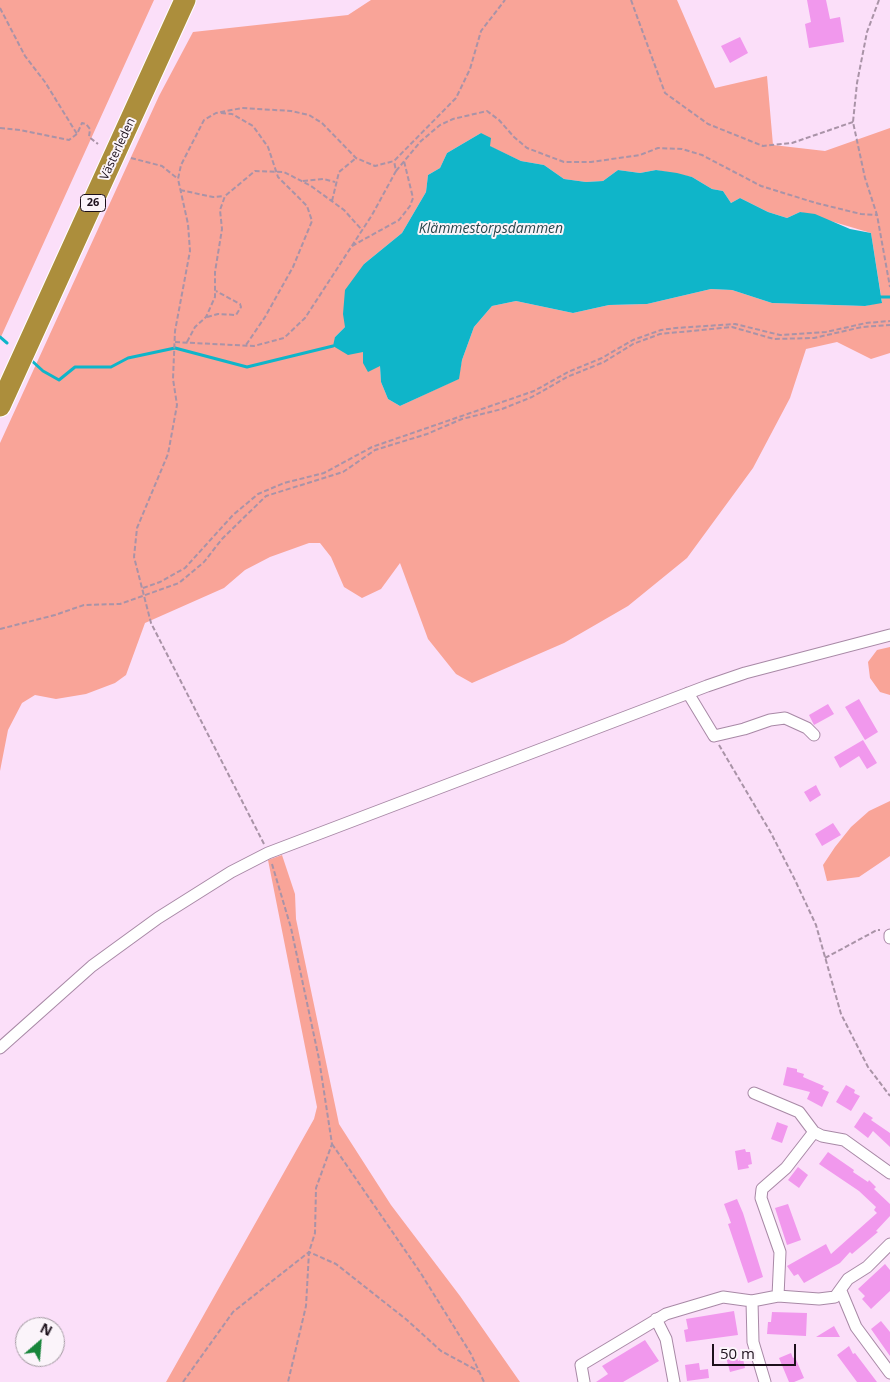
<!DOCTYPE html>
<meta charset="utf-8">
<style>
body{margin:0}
#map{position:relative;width:890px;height:1382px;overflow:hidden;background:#fbdff9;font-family:"Open Sans",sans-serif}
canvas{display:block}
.north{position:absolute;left:15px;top:1317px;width:50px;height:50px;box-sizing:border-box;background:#fbf4fa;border:1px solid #a299a1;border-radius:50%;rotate:27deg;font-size:14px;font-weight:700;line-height:20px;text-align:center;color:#1c101b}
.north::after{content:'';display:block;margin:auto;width:18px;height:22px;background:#18853b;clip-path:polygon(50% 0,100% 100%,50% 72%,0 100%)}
.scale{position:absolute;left:712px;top:1344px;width:84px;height:22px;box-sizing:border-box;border:2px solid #1c101b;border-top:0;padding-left:6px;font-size:15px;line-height:18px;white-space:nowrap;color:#1c101b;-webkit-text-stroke:4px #fbf4fa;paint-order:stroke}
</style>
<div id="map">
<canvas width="890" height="1382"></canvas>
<div class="north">N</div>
<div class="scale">50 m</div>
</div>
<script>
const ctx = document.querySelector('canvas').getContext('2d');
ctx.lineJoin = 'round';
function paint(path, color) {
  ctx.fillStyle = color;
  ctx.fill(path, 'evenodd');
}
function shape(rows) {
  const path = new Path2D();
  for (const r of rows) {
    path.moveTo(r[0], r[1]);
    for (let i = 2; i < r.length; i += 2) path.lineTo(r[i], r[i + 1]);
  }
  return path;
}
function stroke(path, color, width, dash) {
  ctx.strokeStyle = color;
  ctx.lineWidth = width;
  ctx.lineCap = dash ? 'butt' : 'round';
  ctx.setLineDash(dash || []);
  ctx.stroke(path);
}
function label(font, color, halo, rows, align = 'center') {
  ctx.font = font + ' "Open Sans",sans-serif';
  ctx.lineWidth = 4;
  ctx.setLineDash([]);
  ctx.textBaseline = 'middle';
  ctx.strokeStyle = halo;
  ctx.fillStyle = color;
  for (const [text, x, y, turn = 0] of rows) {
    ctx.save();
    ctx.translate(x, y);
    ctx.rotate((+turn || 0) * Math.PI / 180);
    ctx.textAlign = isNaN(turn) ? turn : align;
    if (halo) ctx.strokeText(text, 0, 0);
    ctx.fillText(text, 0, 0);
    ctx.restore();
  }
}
const green = shape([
 [0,0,154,0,0,339],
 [371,0,677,0,715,88,767,76,773,145,825,151,890,128,890,353,871,359,837,342,806,349,790,398,753,468,687,558,628,606,564,643,472,683,456,674,428,639,400,563,381,589,362,598,344,587,331,557,320,543,309,543,270,557,245,570,224,588,145,623,126,675,115,683,86,694,56,699,35,695,22,703,8,730,0,771,0,443,159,96,193,32,348,15],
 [481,133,489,146,521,161,544,165,564,179,586,182,603,181,618,170,640,173,656,170,692,177,712,189,723,191,731,203,740,198,768,212,787,218,800,212,871,233,882,302,865,306,772,303,732,290,711,289,647,304,609,305,573,313,516,301,492,306,474,327,462,360,458,379,400,406,388,399,381,382,380,366,364,352,335,337,345,327,364,264,402,233,426,192,428,175,440,168,447,153],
 [890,647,890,695,880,692,870,678,868,662,877,650],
 [890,801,890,856,859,877,827,881,823,865,835,847,851,827,869,811],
 [282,855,295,894,296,919,339,1124,391,1205,460,1296,520,1382,166,1382,314,1119,317,1107,268,860]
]);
const water = shape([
 [481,133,491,138,490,146,521,161,544,165,564,179,586,182,603,181,618,170,640,173,656,170,677,173,692,177,712,189,723,191,731,203,740,198,768,212,787,218,800,212,815,214,850,229,871,233,882,303,865,306,772,303,732,290,711,289,647,304,609,305,573,313,516,301,492,306,474,327,462,360,459,379,400,406,388,399,381,382,380,366,368,372,363,363,363,352,348,355,333,346,335,337,345,327,343,314,345,290,364,264,402,233,426,192,428,175,440,168,447,153]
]);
const stream = shape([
 [880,297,890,297],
 [0,337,7,343],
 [31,360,43,371,59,380,75,367,111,367,128,358,175,348,247,367,333,346]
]);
const building = shape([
 [807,0,826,0,830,19,840,17,844,42,809,48,805,24,811,22],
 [740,37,748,53,730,63,721,46],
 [859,699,878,732,865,740,845,707],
 [828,704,834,714,814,725,809,715],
 [863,740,877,763,867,769,859,756,840,768,834,757],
 [816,785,821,795,810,802,804,792],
 [833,823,841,835,822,846,815,834],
 [787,1067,797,1069,797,1072,804,1074,803,1077,824,1086,822,1089,829,1092,822,1107,807,1099,810,1092,783,1085],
 [846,1085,855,1090,854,1093,860,1096,851,1111,836,1102],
 [864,1112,873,1118,871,1120,890,1133,890,1147,873,1131,868,1138,854,1127],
 [777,1122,788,1126,782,1143,771,1139],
 [745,1149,746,1152,750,1152,752,1164,748,1165,749,1168,738,1170,735,1151],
 [828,1152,854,1170,853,1172,868,1182,869,1180,876,1187,874,1189,890,1204,890,1216,876,1231,878,1232,852,1254,850,1252,840,1263,804,1283,798,1274,794,1276,787,1266,826,1244,831,1254,877,1213,874,1210,876,1207,859,1191,819,1164],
 [798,1167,808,1175,799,1188,788,1180],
 [737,1199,743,1213,763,1277,748,1283,728,1224,731,1223,724,1204],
 [788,1204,801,1240,787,1245,775,1208],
 [885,1264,890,1270,890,1291,871,1309,862,1299,865,1296,858,1289],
 [734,1311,738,1335,686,1342,684,1330,688,1329,686,1319],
 [772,1312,807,1313,806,1336,767,1334,768,1322,771,1322],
 [881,1321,890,1332,890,1356,871,1329],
 [834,1326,840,1337,816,1337],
 [645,1340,659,1361,623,1382,596,1382,608,1374,602,1366],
 [849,1346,853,1354,855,1353,877,1382,857,1382,837,1355],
 [791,1353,793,1358,795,1357,804,1378,794,1382,789,1382,779,1358],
 [736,1354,738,1361,743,1359,745,1368,730,1372,726,1357],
 [699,1363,700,1370,708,1369,709,1378,687,1381,685,1365]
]);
const path = shape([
 [631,0,665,93,708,124,763,146,792,143,853,122],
 [879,0,867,32,857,83,853,122,865,178,877,215,890,287],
 [0,8,25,56,45,82,77,134],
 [221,113,232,114,253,126,268,147,278,177,307,206,312,221,293,267,265,317,246,345],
 [0,128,20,130,69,140,77,134,82,123,86,124,90,129,89,137,98,144],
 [131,158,162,166,178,179],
 [396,171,421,141,440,125,453,119,487,111,499,120,514,137,527,148,564,162,591,162,640,155,658,148,682,149,702,155,761,186,816,203,861,214,877,215],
 [303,181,323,179,335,182],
 [180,190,213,197,224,196],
 [332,201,339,172,356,158],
 [352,246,399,220,410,206,413,198,404,161],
 [207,317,218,314,236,315,241,307,240,304,216,291],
 [175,342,254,346,284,338,305,318,372,215,396,171,394,161],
 [187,342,195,327,206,317,215,297,215,272,222,229,220,210,225,196,255,171,284,172,311,186,344,210,362,230],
 [143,588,160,582,185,568,233,515,258,494,284,483,324,473,372,447,534,391,568,372,602,358,633,340,661,330,676,328,735,324,780,335,826,332,866,323,890,321],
 [0,629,55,615,84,605,120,604,179,583,204,562,222,539,266,496,343,472,375,450,427,434,462,419,502,409,532,397,567,377,604,362,633,344,660,334,732,327,774,339,814,338,862,327,890,325],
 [719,745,771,833,795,880,816,925,841,1014,868,1067,890,1096],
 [264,844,151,623,134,557,137,528,168,454,177,405,173,379,175,331,190,251,188,224,178,179,181,165,204,120,216,113,242,108,291,111,309,115,322,123,356,158,375,166,394,161,456,98,470,69,481,31,505,0],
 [272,864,291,928,319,1059,332,1144,316,1188,315,1233,309,1252,306,1306,288,1382],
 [825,958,877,930,880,930],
 [332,1144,420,1272,471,1354,484,1382],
 [183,1382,233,1312,309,1252,336,1264,407,1320,441,1351,480,1372]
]);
const street = shape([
 [688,693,714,736,744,729,770,720,785,718,807,728,814,735],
 [890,935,890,938],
 [0,1048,92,966,158,918,231,872,268,853,707,686,745,673,890,635],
 [754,1093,799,1112,814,1132,822,1136,844,1140,890,1173],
 [814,1132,786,1168,762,1189,761,1198,780,1252,778,1296,819,1299,835,1297,848,1279,867,1267,890,1244],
 [841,1291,856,1327,890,1373],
 [656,1319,666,1339,674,1382],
 [584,1382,581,1365,666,1314,723,1297,752,1301],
 [765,1382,753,1342,752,1301,778,1296]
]);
const highway = shape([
 [0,406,185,0]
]);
const shields = [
 [93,203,25]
];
const shieldNames = [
 ["26",93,203]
];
const streetNames = [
 ["Västerleden",118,149,-65]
];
const waterNames = [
 ["Klämmestorpsdammen",491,229]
];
paint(green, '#f9a498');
paint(water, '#0fb5c9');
stroke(stream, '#0fb5c9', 3);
paint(building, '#f198ed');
stroke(street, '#a889a6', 13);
stroke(highway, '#fff', 23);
stroke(path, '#a993a7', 2, [5, 2.5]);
stroke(street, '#fff', 11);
stroke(highway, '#ac8e3c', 21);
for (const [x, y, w] of shields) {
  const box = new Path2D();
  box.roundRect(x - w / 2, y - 8.5, w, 17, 4);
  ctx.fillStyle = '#fbf4fa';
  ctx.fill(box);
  stroke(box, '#1c101b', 1);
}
label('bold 11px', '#1c101b', null, shieldNames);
label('12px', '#1c101b', '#fbf4fa', streetNames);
label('italic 14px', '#28454a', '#fbf4fa', waterNames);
</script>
